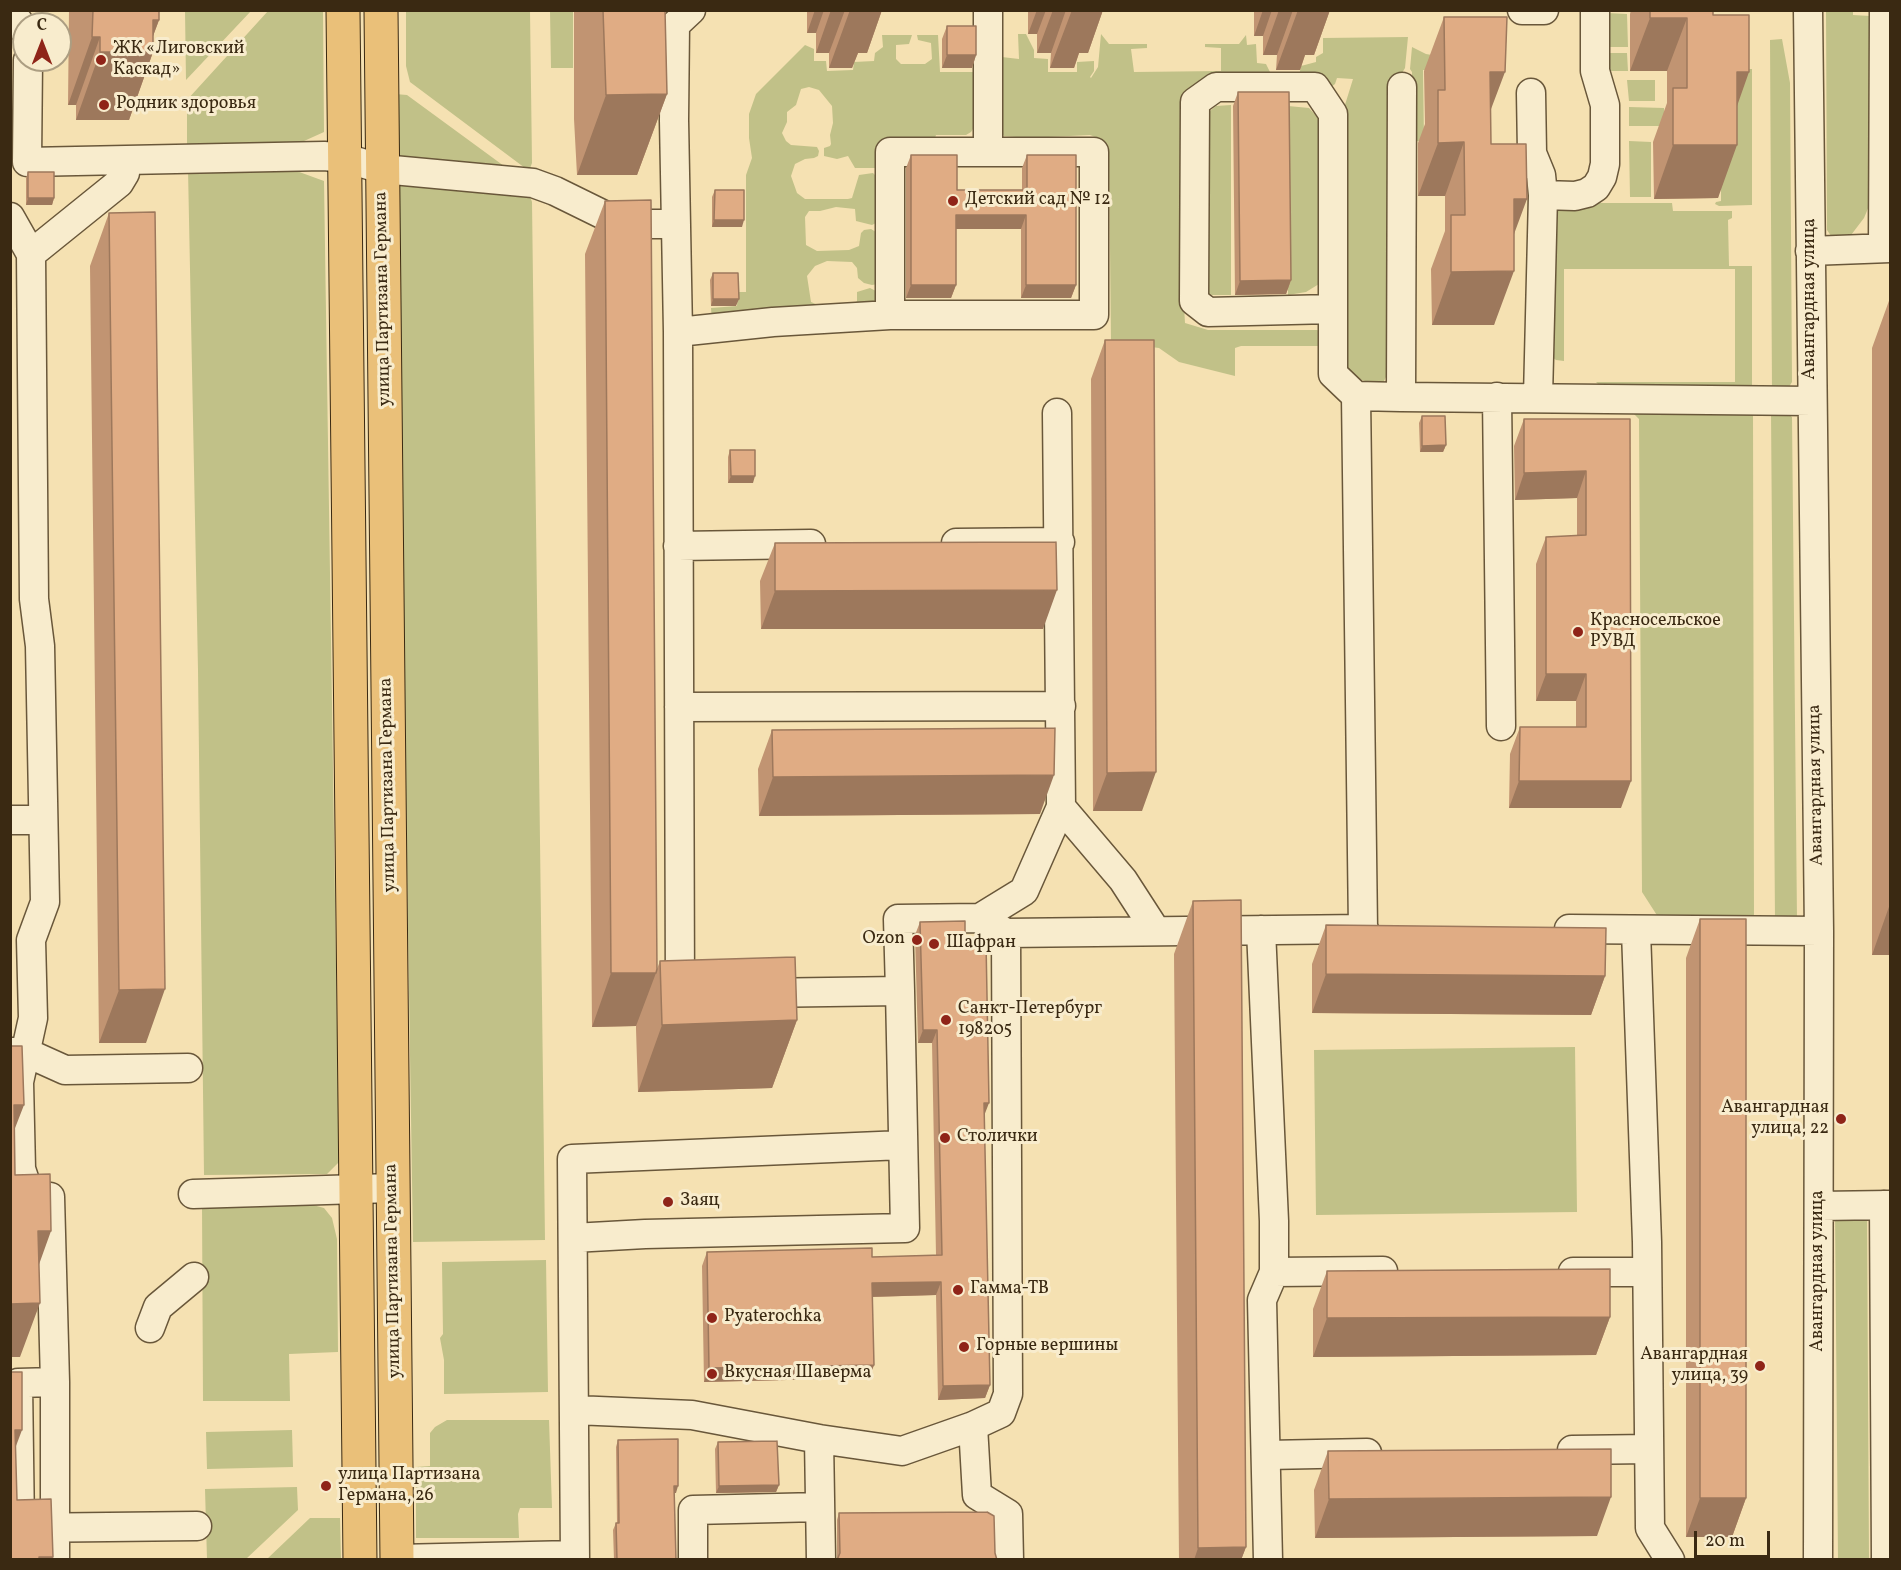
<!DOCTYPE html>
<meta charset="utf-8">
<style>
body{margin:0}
#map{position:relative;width:1901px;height:1570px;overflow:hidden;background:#f5e1b2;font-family:Vollkorn,serif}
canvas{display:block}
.frame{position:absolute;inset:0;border:12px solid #3a2912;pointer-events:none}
.north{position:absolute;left:12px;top:12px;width:60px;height:60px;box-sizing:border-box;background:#f8eccd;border:2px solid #ac9e82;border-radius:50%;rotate:0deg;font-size:16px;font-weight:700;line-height:24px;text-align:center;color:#3a2912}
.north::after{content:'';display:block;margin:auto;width:21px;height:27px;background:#8f2418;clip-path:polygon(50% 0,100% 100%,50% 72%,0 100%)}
.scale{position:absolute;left:1694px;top:1531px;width:76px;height:27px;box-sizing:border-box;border:3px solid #3a2912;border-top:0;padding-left:8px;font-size:18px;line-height:21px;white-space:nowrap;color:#3a2912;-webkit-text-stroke:4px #f8eccd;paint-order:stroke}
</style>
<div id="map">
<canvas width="1901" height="1570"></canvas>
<div class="frame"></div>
<div class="north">С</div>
<div class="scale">20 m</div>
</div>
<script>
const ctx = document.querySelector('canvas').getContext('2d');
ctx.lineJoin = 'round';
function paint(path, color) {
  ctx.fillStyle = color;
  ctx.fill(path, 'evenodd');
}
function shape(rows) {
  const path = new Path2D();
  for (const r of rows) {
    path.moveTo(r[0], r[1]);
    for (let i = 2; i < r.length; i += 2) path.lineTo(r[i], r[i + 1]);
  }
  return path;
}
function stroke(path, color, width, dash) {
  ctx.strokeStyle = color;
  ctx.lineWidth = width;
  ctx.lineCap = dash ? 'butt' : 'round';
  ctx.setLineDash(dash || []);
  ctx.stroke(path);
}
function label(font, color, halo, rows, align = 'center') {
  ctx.font = font + ' Vollkorn,serif';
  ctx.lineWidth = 6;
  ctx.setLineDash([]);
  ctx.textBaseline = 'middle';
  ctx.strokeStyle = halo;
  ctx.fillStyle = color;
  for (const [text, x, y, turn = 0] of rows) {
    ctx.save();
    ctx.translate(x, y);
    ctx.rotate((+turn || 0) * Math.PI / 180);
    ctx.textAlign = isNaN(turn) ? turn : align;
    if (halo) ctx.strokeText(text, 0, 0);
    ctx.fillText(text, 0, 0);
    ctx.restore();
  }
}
const green = shape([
 [185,11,251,11,186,80],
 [268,11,323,11,324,132,293,146,187,146,187,100],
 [406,11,530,11,532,163,529,171,410,82,406,66],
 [550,11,573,11,573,68,551,68],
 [1826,11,1853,11,1853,15,1870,16,1869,206,1864,218,1848,239,1831,236,1827,230],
 [1607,13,1627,14,1628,47,1606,47],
 [1018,34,1026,34,1034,50,1034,58,1048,59,1048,72,1077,72,1077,62,1094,61,1094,71,1090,77,1091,78,1098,67,1101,34,1109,44,1147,44,1147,48,1131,49,1134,72,1221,71,1221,48,1205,47,1205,44,1239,44,1246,35,1247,45,1256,44,1257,63,1266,64,1273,78,1198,83,1184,306,1185,323,1208,330,1317,330,1321,331,1322,346,1241,346,1235,348,1235,376,1179,362,1159,348,1111,342,1109,152,1101,139,1090,135,1028,138,1004,136,1000,132,993,56,1019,59],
 [882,35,912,35,909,44,896,45,896,59,901,64,925,64,932,59,931,43,918,40,917,35,938,35,940,72,975,72,975,126,971,132,966,135,936,135,934,141,882,141,877,144,878,163,875,168,855,168,848,156,837,159,824,156,824,148,830,146,831,144,830,135,833,123,832,106,819,90,809,87,801,89,796,105,787,112,787,122,782,133,786,141,791,145,817,147,819,151,818,156,814,158,805,159,795,164,791,176,797,193,805,199,848,199,852,198,859,175,873,173,876,176,876,223,872,225,856,221,855,209,836,207,820,211,809,211,805,217,806,245,817,251,849,250,859,246,861,233,864,230,871,229,876,232,878,284,872,285,864,283,858,278,857,268,852,262,827,261,815,266,807,276,811,302,820,306,853,306,857,301,857,292,870,288,876,291,877,300,873,307,712,321,711,308,737,306,738,292,746,292,746,175,752,158,749,138,749,114,756,94,805,45,814,49,814,61,826,61,827,71,853,70,854,62,874,61,875,53,883,47],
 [1408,37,1405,68,1395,85,1389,371,1383,383,1371,383,1353,377,1345,366,1344,108,1353,79,1337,78,1335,84,1331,87,1298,81,1301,66,1316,62,1316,57,1323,53,1323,38],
 [1782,39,1790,83,1792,382,1789,387,1772,392,1770,40],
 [1412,47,1426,54,1450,58,1488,69,1423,70,1424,141,1412,141,1412,72,1410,69],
 [1606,53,1627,53,1628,71,1606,71],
 [1734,69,1752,69,1752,205,1719,206,1715,204,1716,202,1721,201,1721,130],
 [1627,80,1655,80,1655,101,1629,101],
 [395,94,407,95,504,166,395,158],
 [1231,105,1231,295,1212,295,1207,293,1205,115,1216,106],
 [1288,106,1309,108,1320,120,1319,284,1306,292,1288,295],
 [1629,107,1664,108,1665,126,1629,126],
 [1629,141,1651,142,1651,197,1630,197],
 [188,169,291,169,324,181,339,1162,327,1174,204,1175,198,670],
 [396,181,530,196,532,202,545,1240,413,1242],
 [1566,203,1672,203,1673,211,1732,211,1732,218,1728,220,1729,266,1752,266,1752,391,1600,386,1596,382,1735,382,1735,269,1564,269,1564,361,1556,360,1552,357,1553,208],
 [1753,411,1754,920,1660,920,1642,892,1639,419,1633,413],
 [1771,412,1786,412,1792,417,1797,920,1775,920],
 [1575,1047,1577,1212,1316,1215,1314,1050],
 [202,1205,313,1205,324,1208,332,1218,337,1239,338,1352,289,1354,290,1401,203,1401],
 [1835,1211,1867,1211,1869,1559,1838,1559],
 [546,1260,548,1392,444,1394,444,1360,440,1338,443,1334,442,1262],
 [447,1420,549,1420,552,1508,520,1508,518,1514,519,1538,416,1538,416,1467,430,1466,430,1433,435,1427],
 [292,1430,293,1467,207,1469,206,1432],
 [297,1487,298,1510,246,1559,207,1559,205,1489],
 [310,1518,340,1518,341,1559,267,1559]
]);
const minor = shape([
 [1522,10,1544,10],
 [1808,10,1819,931,1818,1560],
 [10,19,18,21,24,30],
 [28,60,27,162,324,156,345,158,382,169,533,183,555,191,612,219,637,224,676,224],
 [1531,93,1532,153,1541,175,1543,195],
 [10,217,31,254,34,599,40,646,45,902,31,940,33,1018,19,1082,21,1169,26,1184,37,1196,50,1197,55,1382,55,1560],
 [1883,248,1884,10],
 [1810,251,1890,248],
 [31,254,119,183,125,173,126,161],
 [1332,309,1208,312,1194,301,1195,102,1216,87,1315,87,1333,114,1333,374,1356,396,1401,397,1402,87],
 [890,315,890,152,988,152,988,10],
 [678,332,773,322,890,315,1094,315,1094,152,988,152],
 [1356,396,1363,929],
 [1401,397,1812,401],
 [1497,397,1501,726],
 [1538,397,1543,195,1575,196,1587,193,1596,187,1602,177,1605,164,1605,105,1595,71,1595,10],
 [956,543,1060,542],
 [678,546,811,544],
 [679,707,1061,706],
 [1061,807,1123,880,1156,931],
 [10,820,43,820],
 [980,918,1024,891,1061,807,1057,413],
 [1569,929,1819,931],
 [1261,930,1274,1221,1274,1272,1262,1300,1268,1560],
 [1636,931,1647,1242,1650,1528,1670,1560],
 [900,991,898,919,980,918,1006,933,1364,929],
 [686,994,680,994,678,332,674,120,675,25,691,10],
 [10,1052,25,1052,65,1070,188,1068],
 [193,1194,393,1188],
 [1884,1205,1886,1560],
 [1819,1206,1890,1205],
 [573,1238,645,1234,905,1228,900,991,757,993],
 [1274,1272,1383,1271],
 [1573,1272,1647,1272],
 [150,1328,158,1307,194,1277],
 [55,1382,18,1383,20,1528,197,1526],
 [575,1410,692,1415,819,1439,902,1451,973,1426,1001,1413,1008,1394,1006,933],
 [973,1426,977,1495,1008,1514,1009,1560],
 [819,1439,821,1560],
 [1572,1450,1649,1449],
 [1267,1455,1367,1453],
 [397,1559,575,1555],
 [575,1560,572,1159,903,1145],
 [693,1560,693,1510,820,1507]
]);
const major = shape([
 [343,10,360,1560],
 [381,10,397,1560]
]);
const wall = shape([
 [69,10,159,10,159,20,153,36,153,52,129,120,76,120,76,105,68,105],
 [574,10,665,10,667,94,637,175,577,175,574,119],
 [807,10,882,10,867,53,858,53,852,68,829,68,829,53,816,53,816,33,807,33],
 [1028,10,1103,10,1088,53,1079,53,1074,68,1050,68,1051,53,1037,53,1037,34,1028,34],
 [1254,10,1330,10,1314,55,1305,55,1300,70,1276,70,1277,55,1263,55,1263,36,1254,36],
 [1631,10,1713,10,1713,15,1737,106,1718,198,1654,199,1653,142,1667,103,1667,71,1630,71,1630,14],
 [1444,17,1491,111,1491,144,1514,235,1494,325,1432,325,1431,269,1445,231,1445,196,1418,196,1418,143,1425,124,1424,71],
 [947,26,976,55,972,68,942,68,942,39],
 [1238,92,1291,280,1286,294,1235,295,1233,106],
 [911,155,957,190,1022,190,1022,168,1027,155,1076,285,1071,298,1021,298,1021,229,956,229,956,285,951,298,906,298,906,168],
 [28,172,54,198,52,205,26,205,26,178],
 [715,190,742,227,712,227,712,197],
 [605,201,657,969,660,961,797,1020,772,1088,638,1092,636,1029,636,1026,592,1027,585,254],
 [109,213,146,1043,99,1043,90,266],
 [713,273,736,306,711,306,710,280],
 [1890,298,1890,955,1872,955,1872,348],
 [1105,340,1142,811,1093,811,1091,379],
 [1422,416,1446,445,1443,452,1420,452,1419,423],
 [1524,419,1630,419,1621,808,1509,808,1510,754,1520,727,1576,727,1576,701,1536,701,1536,564,1546,537,1577,536,1577,498,1515,500,1514,446],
 [730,450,753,483,728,483,728,457],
 [775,543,1043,629,761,629,760,581],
 [772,730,1040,814,759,816,758,769],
 [1193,901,1246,1547,1241,1560,1179,1560,1174,954],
 [1700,919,1746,1498,1732,1537,1686,1537,1686,958],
 [920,922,965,942,984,1116,990,1385,985,1398,938,1400,936,1295,872,1297,874,1365,869,1378,704,1382,702,1266,707,1252,872,1257,936,1255,932,1043,918,1043,915,935],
 [1326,925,1605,976,1591,1015,1312,1013,1312,964],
 [1327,1271,1610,1317,1596,1355,1313,1357,1313,1309],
 [618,1440,676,1493,674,1493,676,1560,614,1560,613,1530,616,1523,617,1523,616,1447],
 [718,1442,779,1485,776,1492,716,1493,715,1449],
 [1328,1451,1597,1536,1315,1538,1314,1490],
 [839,1513,995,1553,837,1559,837,1520]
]);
const shadedWall = shape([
 [815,10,824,10,816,33,807,33],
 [831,10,845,10,829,53,816,53],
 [850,10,882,10,867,53,858,53,852,68,829,68],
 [1037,10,1046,10,1037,34,1028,34],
 [1053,10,1066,10,1051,53,1037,53],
 [1072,10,1103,10,1088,53,1079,53,1074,68,1050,68],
 [1263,10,1272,10,1263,36,1254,36],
 [1279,10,1293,10,1277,55,1263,55],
 [1298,10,1330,10,1314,55,1305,55,1300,70,1276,70],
 [1650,18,1687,18,1667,71,1630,71],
 [153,20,159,20,147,52,153,52,129,120,76,120,100,52],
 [92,37,100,37,76,105,68,105],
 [947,55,976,55,972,68,942,68],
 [1490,72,1505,72,1485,125],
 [1737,72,1749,72,1730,126],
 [667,94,637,175,577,175,606,95],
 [1464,142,1445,196,1418,196,1438,143],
 [1673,145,1737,145,1718,198,1654,199],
 [28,198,54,198,52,205,26,205],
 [1514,199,1527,199,1507,253],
 [956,215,1026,215,1021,229,951,229],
 [714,220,744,220,742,227,712,227],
 [1514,271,1494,325,1432,325,1451,272],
 [1291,280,1286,294,1235,295,1240,281],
 [911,285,956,285,951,298,906,298],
 [1026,285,1076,285,1071,298,1021,298],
 [713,299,739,299,736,306,711,306],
 [1446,445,1443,452,1420,452,1422,446],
 [1586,471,1577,498,1515,500,1524,473],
 [731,476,755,476,753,483,728,483],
 [1057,590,1043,629,761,629,775,591],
 [1546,674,1586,674,1576,701,1536,701],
 [1156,772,1142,811,1093,811,1107,773],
 [1054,775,1040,814,759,816,773,777],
 [1519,781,1631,781,1621,808,1509,808],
 [1890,904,1890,955,1872,955],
 [611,973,656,973,636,1026,592,1027],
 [1326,974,1605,976,1591,1015,1312,1013],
 [165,989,146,1043,99,1043,119,990],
 [797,1020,772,1088,638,1092,662,1025],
 [923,1030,937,1030,932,1043,918,1043],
 [984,1103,989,1103,984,1116],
 [14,1105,24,1105,10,1141],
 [38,1231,51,1231,32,1284],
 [941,1282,936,1295,867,1297,872,1283],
 [40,1303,20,1357,10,1357,10,1304],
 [1610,1317,1596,1355,1313,1357,1327,1318],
 [874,1365,869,1378,704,1382,709,1368],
 [990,1385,985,1398,938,1400,943,1386],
 [15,1430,22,1430,10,1462],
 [779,1485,776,1492,716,1493,719,1486],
 [674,1486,678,1486,676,1493,672,1493],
 [1611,1497,1597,1536,1315,1538,1329,1499],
 [1700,1498,1746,1498,1732,1537,1686,1537],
 [1246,1547,1241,1560,1194,1560,1198,1548],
 [39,1557,53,1557,52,1560,38,1560]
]);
const building = shape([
 [93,10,159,10,159,20,153,20,153,52,100,52,100,37,92,37,93,10],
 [603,10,665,10,667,94,606,95,604,38,603,10],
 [1650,10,1713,10,1713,15,1749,15,1749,72,1737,72,1737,145,1673,145,1673,88,1687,88,1687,18,1650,18,1650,10],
 [1444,17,1507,17,1505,72,1490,72,1491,144,1526,144,1527,199,1514,199,1514,271,1451,272,1451,215,1465,215,1464,142,1438,143,1438,90,1445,90,1444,17],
 [947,26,976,26,976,55,947,55,947,26],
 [1238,92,1289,92,1291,280,1240,281,1238,92],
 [911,155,957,155,957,190,1027,190,1027,155,1076,155,1076,285,1026,285,1026,215,956,215,956,285,911,285,911,155],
 [28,172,54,172,54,198,28,198,28,172],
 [715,190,744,190,744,220,714,220,715,190],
 [651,200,657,969,656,973,611,973,605,201,651,200],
 [155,212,165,989,119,990,109,213,155,212],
 [713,273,738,273,739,299,713,299,713,273],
 [1105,340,1154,340,1156,772,1107,773,1105,340],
 [1422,416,1445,416,1446,445,1422,446,1422,416],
 [1524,419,1630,419,1631,781,1519,781,1520,727,1586,727,1586,674,1546,674,1546,537,1586,535,1586,471,1524,473,1524,419],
 [730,450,755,450,755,476,731,476,730,450],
 [1056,542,1057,590,775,591,775,543,1056,542],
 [1055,728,1054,775,773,777,772,730,1055,728],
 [1241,900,1246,1547,1198,1548,1193,901,1241,900],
 [1700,919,1746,919,1746,1498,1700,1498,1700,919],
 [965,921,965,942,986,942,989,1103,984,1103,990,1385,943,1386,941,1282,872,1283,874,1365,709,1368,707,1252,872,1248,872,1257,942,1255,937,1030,923,1030,920,922,965,921],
 [1326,925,1606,928,1605,976,1326,974,1326,925],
 [795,957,797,1020,662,1025,660,961,795,957],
 [10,1046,22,1046,24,1105,14,1105,15,1175,50,1174,51,1231,38,1231,40,1303,10,1304,10,1046],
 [1610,1269,1610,1317,1327,1318,1327,1271,1610,1269],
 [10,1372,22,1372,22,1430,15,1430,17,1500,51,1499,53,1557,39,1557,39,1560,10,1560,10,1372],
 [678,1439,678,1486,674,1486,676,1560,617,1560,616,1523,619,1523,618,1440,678,1439],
 [777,1441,779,1485,719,1486,718,1442,777,1441],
 [1611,1449,1611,1497,1329,1499,1328,1451,1611,1449],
 [987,1512,994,1516,995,1553,997,1560,837,1560,840,1553,839,1513,987,1512]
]);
const markers = [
 [101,60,6,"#8f2418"],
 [104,105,6,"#8f2418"],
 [953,201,6,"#8f2418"],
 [1578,632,6,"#8f2418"],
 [917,940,6,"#8f2418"],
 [934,944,6,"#8f2418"],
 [946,1020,6,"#8f2418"],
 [1841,1119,6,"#8f2418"],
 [945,1138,6,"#8f2418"],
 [668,1202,6,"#8f2418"],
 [958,1290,6,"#8f2418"],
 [712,1318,6,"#8f2418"],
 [964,1347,6,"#8f2418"],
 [1760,1366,6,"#8f2418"],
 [712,1374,6,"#8f2418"],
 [326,1486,6,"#8f2418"]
];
const poiNames = [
 ["ЖК «Лиговский",113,50],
 ["Каскад»",113,71],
 ["Родник здоровья",116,105],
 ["Детский сад № 12",965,201],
 ["Красносельское",1590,622],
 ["РУВД",1590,643],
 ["Ozon",905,940,"right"],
 ["Шафран",946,944],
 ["Санкт-Петербург",958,1010],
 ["198205",958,1031],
 ["Авангардная",1829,1109,"right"],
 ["улица, 22",1829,1130,"right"],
 ["Столички",957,1138],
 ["Заяц",680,1202],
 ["Гамма-ТВ",970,1290],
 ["Pyaterochka",724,1318],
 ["Горные вершины",976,1347],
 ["Авангардная",1748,1356,"right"],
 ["улица, 39",1748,1377,"right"],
 ["Вкусная Шаверма",724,1374],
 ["улица Партизана",338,1476],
 ["Германа, 26",338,1497]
];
const streetNames = [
 ["улица Партизана Германа",384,299,-91],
 ["Авангардная улица",1811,299,-90],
 ["улица Партизана Германа",389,785,-91],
 ["Авангардная улица",1817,785,-91],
 ["улица Партизана Германа",394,1271,-91],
 ["Авангардная улица",1819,1271,-90]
];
paint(green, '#c1c188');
stroke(minor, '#69573a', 31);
stroke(major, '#3a2912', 35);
stroke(minor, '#f8eccd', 28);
stroke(major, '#eac079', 33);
paint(wall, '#c19472');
paint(shadedWall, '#9d785c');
paint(building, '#e0ac84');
stroke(building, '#9d785c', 1.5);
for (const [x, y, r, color] of markers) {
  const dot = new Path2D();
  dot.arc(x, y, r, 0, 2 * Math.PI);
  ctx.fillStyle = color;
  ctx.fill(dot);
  stroke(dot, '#f8eccd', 2);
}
label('18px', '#3a2912', '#f8eccd', poiNames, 'left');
label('18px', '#3a2912', '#f8eccd', streetNames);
</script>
